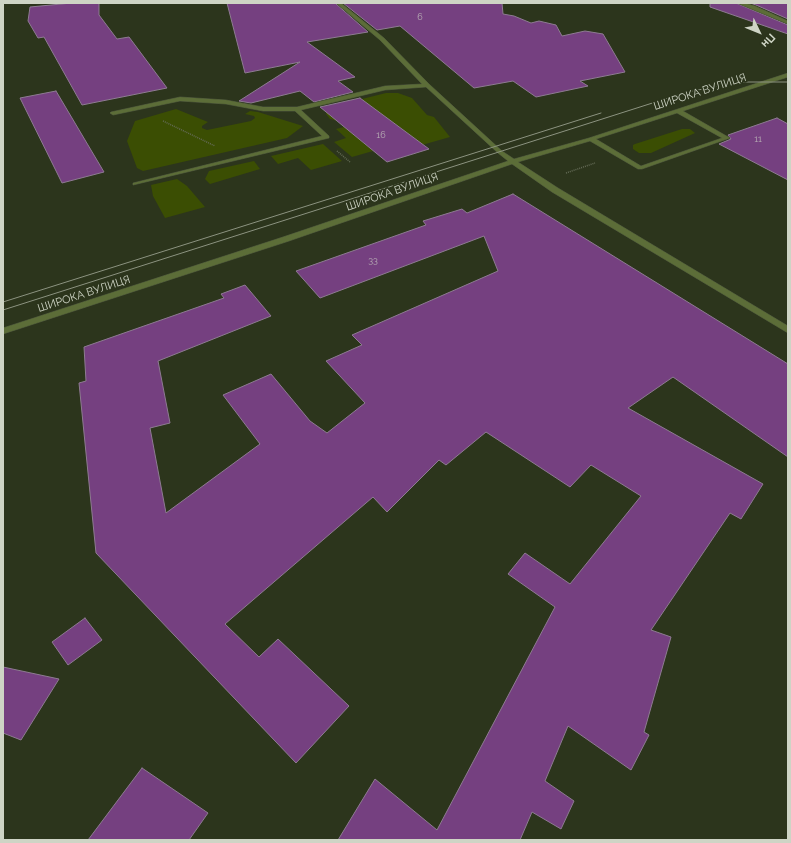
<!DOCTYPE html>
<meta charset="utf-8">
<style>
body{margin:0}
#map{position:relative;width:791px;height:843px;overflow:hidden;background:#2c351c;font-family:Raleway,sans-serif}
canvas{display:block}
.frame{position:absolute;inset:0;border:4px solid #ced4c5;pointer-events:none}
.north{position:absolute;left:739px;top:12px;width:40px;height:40px;-webkit-text-stroke:3px #2c351c;paint-order:stroke;rotate:133deg;font-size:11px;font-weight:700;line-height:16px;text-align:center;color:#ced4c5}
.north::after{content:'';display:block;margin:auto;width:14px;height:18px;background:#ced4c5;clip-path:polygon(50% 0,100% 100%,50% 72%,0 100%)}
</style>
<div id="map">
<canvas width="791" height="843"></canvas>
<div class="frame"></div>
<div class="north">Пн</div>
</div>
<script>
const ctx = document.querySelector('canvas').getContext('2d');
ctx.lineJoin = 'round';
function paint(path, color) {
  ctx.fillStyle = color;
  ctx.fill(path, 'evenodd');
}
function shape(rows) {
  const path = new Path2D();
  for (const r of rows) {
    path.moveTo(r[0], r[1]);
    for (let i = 2; i < r.length; i += 2) path.lineTo(r[i], r[i + 1]);
  }
  return path;
}
function stroke(path, color, width, dash) {
  ctx.strokeStyle = color;
  ctx.lineWidth = width;
  ctx.lineCap = dash ? 'butt' : 'round';
  ctx.setLineDash(dash || []);
  ctx.stroke(path);
}
function label(font, color, halo, rows, align = 'center') {
  ctx.font = font + ' Raleway,sans-serif';
  ctx.lineWidth = 3.5;
  ctx.setLineDash([]);
  ctx.textBaseline = 'middle';
  ctx.strokeStyle = halo;
  ctx.fillStyle = color;
  for (const [text, x, y, turn = 0] of rows) {
    ctx.save();
    ctx.translate(x, y);
    ctx.rotate((+turn || 0) * Math.PI / 180);
    ctx.textAlign = isNaN(turn) ? turn : align;
    if (halo) ctx.strokeText(text, 0, 0);
    ctx.fillText(text, 0, 0);
    ctx.restore();
  }
}
const green = shape([
 [386,93,398,93,412,98,427,115,434,117,450,137,422,145,377,111,338,121,330,119,326,114,327,110,330,107],
 [176,109,208,122,202,126,202,128,207,130,251,121,255,118,254,116,245,114,250,111,258,112,303,126,287,138,143,171,137,168,127,141,135,121],
 [344,127,373,151,352,157,334,142,346,138,336,129],
 [682,129,690,129,695,133,651,153,639,153,633,149,633,145,635,144],
 [323,144,342,161,311,170,298,158,278,164,271,156],
 [254,161,260,169,210,184,205,179,209,171],
 [177,179,187,186,205,207,165,218,153,196,151,185]
]);
const building = shape([
 [72,3,99,3,99,15,117,39,129,37,167,88,82,105,44,37,38,38,28,21,30,7,72,3],
 [227,3,335,3,368,32,307,42,355,77,338,81,353,92,314,102,300,91,251,103,239,101,300,62,245,73,227,3],
 [343,3,502,3,503,14,514,16,531,23,539,21,556,25,562,36,585,31,603,34,625,72,580,81,588,86,536,97,513,81,474,88,400,26,377,30,343,3],
 [710,3,736,3,788,25,788,34,710,7,710,3],
 [750,3,788,3,788,19,756,5,750,3],
 [56,91,104,172,62,183,20,98,56,91],
 [360,98,429,149,387,162,320,107,360,98],
 [777,118,788,124,788,180,719,144,731,139,728,135,777,118],
 [513,194,788,364,788,457,673,377,628,408,763,484,741,519,730,513,651,630,671,637,644,732,649,735,631,770,568,726,545,781,574,801,561,829,532,812,520,840,338,840,375,779,437,830,555,607,508,574,525,553,570,584,641,496,591,465,570,487,486,432,446,465,439,460,387,512,373,497,225,624,259,657,278,639,349,706,296,763,96,553,79,383,86,381,84,347,224,298,221,294,245,285,271,316,158,361,170,423,150,428,166,513,260,444,223,395,271,374,310,421,327,433,365,403,326,361,362,345,352,335,498,271,484,236,320,298,296,271,426,225,423,221,462,209,467,213,513,194],
 [85,618,102,640,68,665,52,642,85,618],
 [3,667,59,679,21,740,3,733,3,667],
 [142,768,208,813,189,840,88,840,142,768]
]);
const path = shape([
 [163,121,215,146],
 [337,151,350,162],
 [566,173,595,163]
]);
const minor = shape([
 [336,3,341,3,384,38,429,84,502,151,514,159,589,138,788,73,788,77,683,111,730,138,642,169,638,169,590,141,518,162,558,188,788,326,788,333,552,192,512,164,289,241,3,334,3,328,283,237,508,161,498,153,426,87,385,90,301,110,329,136,329,138,133,185,133,183,322,136,295,111,263,111,226,104,180,101,113,115,110,113,111,112,180,97,226,100,263,107,297,107,385,86,422,84,380,40,336,3],
 [677,113,722,138,641,166,596,139,677,113],
 [737,3,744,3,755,6,788,21,788,24,737,3]
]);
const tram = shape([
 [3,302,601,113],
 [3,310,687,92,741,82,788,82]
]);
const farNumbernames = [
 ["6",420,17],
 ["16",381,135],
 ["11",758,139],
 ["33",373,260]
];
const farStreetnames = [
 ["ШИРОКА ВУЛИЦЯ",700,92,-18],
 ["ШИРОКА ВУЛИЦЯ",392,192,-19],
 ["ШИРОКА ВУЛИЦЯ",84,294,-18]
];
paint(green, '#3b4e03');
paint(building, '#754080');
stroke(building, '#8e7b92', 1);
stroke(minor, '#49523a', 1);
stroke(path, '#646b56', 1.5, [1, 1]);
paint(minor, '#5c6d38');
stroke(tram, '#8c9380', 1);
label('9px', '#b8afb4', null, farNumbernames);
label('11px', '#ced4c5', '#2c351c', farStreetnames);
</script>
